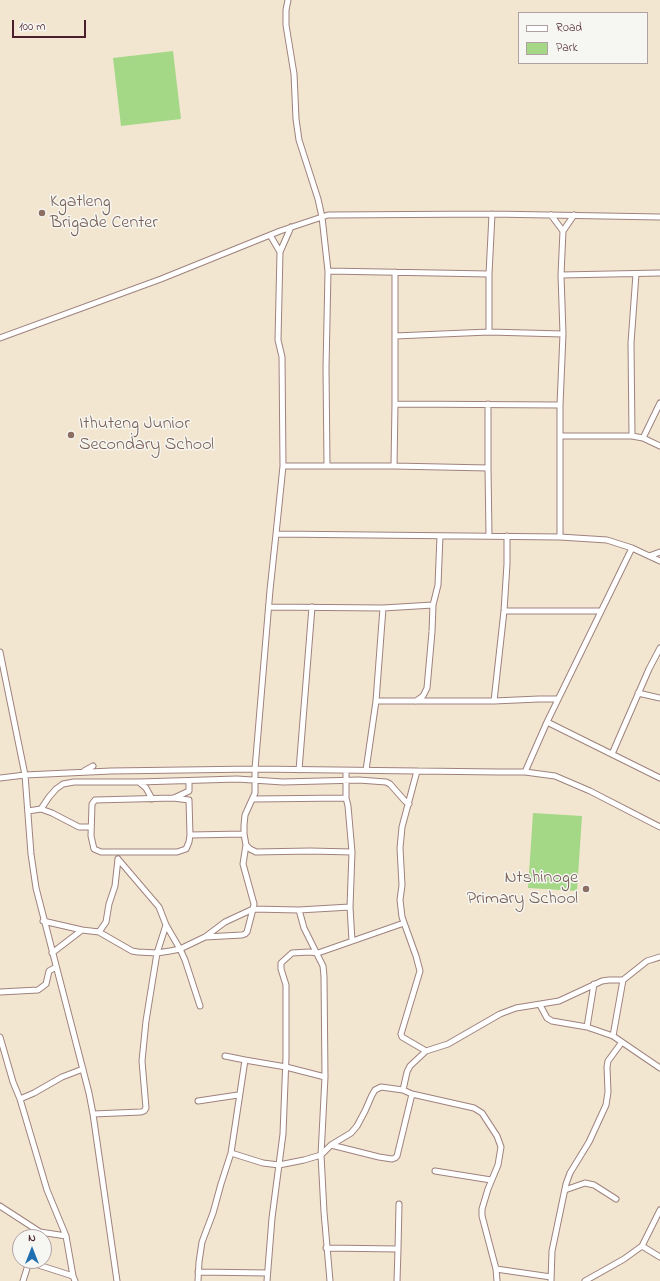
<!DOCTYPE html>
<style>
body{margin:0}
#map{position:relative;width:660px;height:1281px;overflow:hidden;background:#f3e6d1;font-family:"Indie Flower",sans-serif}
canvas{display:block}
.legend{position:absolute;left:518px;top:12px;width:130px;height:52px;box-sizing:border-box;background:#f6f6f2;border:1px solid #b1a0a2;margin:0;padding:5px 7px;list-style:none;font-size:12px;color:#4a1f2b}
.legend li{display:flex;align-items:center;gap:8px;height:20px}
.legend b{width:20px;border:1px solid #b1a0a2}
.north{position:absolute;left:12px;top:1229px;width:40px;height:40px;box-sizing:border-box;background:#f6f6f2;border:1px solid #b1a0a2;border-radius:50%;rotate:0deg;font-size:11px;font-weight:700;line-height:16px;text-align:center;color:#4a1f2b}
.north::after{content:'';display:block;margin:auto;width:14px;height:18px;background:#1f6fb2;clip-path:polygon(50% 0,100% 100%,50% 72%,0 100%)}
.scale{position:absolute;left:12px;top:20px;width:74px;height:18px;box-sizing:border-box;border:2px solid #4a1f2b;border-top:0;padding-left:5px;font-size:12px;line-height:14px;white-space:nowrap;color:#4a1f2b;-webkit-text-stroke:3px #f6f6f2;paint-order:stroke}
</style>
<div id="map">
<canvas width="660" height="1281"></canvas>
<ul class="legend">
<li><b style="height:5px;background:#fff"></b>Road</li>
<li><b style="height:11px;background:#a4d887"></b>Park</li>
</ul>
<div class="north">N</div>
<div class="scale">100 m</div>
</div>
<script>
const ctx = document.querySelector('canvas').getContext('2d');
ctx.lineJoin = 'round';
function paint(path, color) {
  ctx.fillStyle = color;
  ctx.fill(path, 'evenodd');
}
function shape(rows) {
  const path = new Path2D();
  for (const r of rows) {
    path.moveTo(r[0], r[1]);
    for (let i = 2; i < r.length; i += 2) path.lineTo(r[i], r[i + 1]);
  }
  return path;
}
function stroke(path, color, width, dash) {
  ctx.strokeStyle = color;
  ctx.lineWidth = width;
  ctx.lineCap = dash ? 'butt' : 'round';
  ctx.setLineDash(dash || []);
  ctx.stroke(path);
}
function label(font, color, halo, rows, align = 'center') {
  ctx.font = font + ' "Indie Flower",sans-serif';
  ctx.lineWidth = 3;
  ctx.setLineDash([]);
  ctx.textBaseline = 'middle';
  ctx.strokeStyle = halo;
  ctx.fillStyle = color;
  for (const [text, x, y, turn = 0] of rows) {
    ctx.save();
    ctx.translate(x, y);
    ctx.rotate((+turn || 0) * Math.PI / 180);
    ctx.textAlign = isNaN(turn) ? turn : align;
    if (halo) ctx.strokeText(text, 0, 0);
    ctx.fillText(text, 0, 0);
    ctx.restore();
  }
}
const green = shape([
 [173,51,181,119,121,126,113,58],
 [533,813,582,816,577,891,528,888]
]);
const minor = shape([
 [288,0,286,10,286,25,294,74,296,119,299,140,318,199,322,217,328,271,489,274],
 [551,215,563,231],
 [270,235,280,252],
 [561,275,660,273],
 [489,332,489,274,492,214],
 [395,336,395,272],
 [0,338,161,279,280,231,328,215,492,214,660,217],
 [395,404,395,336,489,332,563,334],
 [560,436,560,405,563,334,561,275,563,231,574,215],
 [632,436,631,343,636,274],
 [643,438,660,403],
 [327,465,326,368,328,271],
 [283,466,394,466,395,404,560,405],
 [394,466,488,468,488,404],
 [488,468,489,536],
 [276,534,283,466,282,357,278,340,280,252,291,227],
 [560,537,560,436,632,436,643,438,660,446],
 [649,556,660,552],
 [269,607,383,608,433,605,438,585,440,536],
 [504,611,600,611],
 [0,652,25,775,31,854,36,888,89,1093,93,1114,117,1281],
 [638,693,660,698],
 [376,701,383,608],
 [416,701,423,696,427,688,432,632,433,605],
 [494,701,504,611,507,564,507,536],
 [547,722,660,778],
 [612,754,649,669,660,648],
 [299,770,312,607],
 [366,770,376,701,494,701,539,699,558,699],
 [84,771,93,766],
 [417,771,402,827,400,848,402,885,400,900,402,917,416,956,420,971,401,1034,402,1037,426,1051],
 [525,772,547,722,632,548,660,561],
 [0,778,25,775,111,771,255,769,499,772,525,772,555,776,590,791,660,827],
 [139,782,146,788,152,799],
 [173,798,189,800,190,835,189,842,186,849,177,852,101,852,94,849,91,836,92,804,95,800,173,798],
 [174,798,189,791,189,781],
 [346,798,348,806,352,852,350,907,352,941],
 [253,799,346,798,346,771],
 [41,809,49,797,56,789,63,784,74,782,139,782,237,779,283,782,359,780,386,782,390,784,405,801,409,804],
 [28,811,41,809,52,813,79,827,91,827],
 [190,835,244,834],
 [352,852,310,851,256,852,250,849,246,845,244,834,244,825,245,815,255,793,255,769,270,590,276,534,560,537,607,540,632,548],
 [118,859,159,907,166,925,180,949,185,960,200,1006],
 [299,910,350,907],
 [43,921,82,930],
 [99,932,106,922,109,904,115,886,118,859],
 [205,937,225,922,253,909,254,904,243,864,246,845],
 [52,953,82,930,99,932,132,951,138,952,157,953,170,951,180,949,205,937,242,935,245,934,247,932,253,909,299,910,304,928,323,966,324,976,325,1077,321,1155,304,1160,279,1165,263,1163,231,1153],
 [0,992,38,990,46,984,49,971,56,967],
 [540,1005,547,1018,552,1021,587,1027,613,1036,660,1068],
 [587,1027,594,984],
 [613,1036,623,980,647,961,660,957],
 [0,1037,13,1082,20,1099,34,1093,62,1077,83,1069],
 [225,1056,245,1060],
 [403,1090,407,1072,410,1066,426,1051,448,1044,500,1014,516,1008,559,1001,602,981,609,980,623,980],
 [20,1099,47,1190,66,1236,73,1276,75,1281],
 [198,1101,238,1095],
 [93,1114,141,1112,144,1111,146,1108,142,1061,146,1021,157,953,166,925],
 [331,1145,379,1157,392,1159,395,1158,397,1156,412,1094],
 [435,1171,491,1180],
 [565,1190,585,1183,594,1185,616,1199],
 [0,1206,40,1232,66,1236],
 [642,1246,660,1257],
 [326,1248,398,1249,397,1281],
 [398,1249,399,1204],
 [496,1269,551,1277],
 [198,1272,267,1273],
 [23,1281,29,1262,73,1276],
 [198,1281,199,1262,202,1242,213,1213,221,1184,231,1153,245,1060,286,1067,325,1077],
 [267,1281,272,1218,283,1134,286,1057,286,985,281,969,281,963,292,953,309,952,318,953,404,923],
 [330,1281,324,1212,321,1155,331,1145,351,1133,357,1126,365,1111,372,1095,375,1090,381,1087,403,1090,412,1094,474,1108,482,1113,497,1136,501,1147,498,1165,488,1189,482,1209,482,1216,496,1269,497,1281],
 [551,1281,552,1251,566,1184,570,1173,589,1142,606,1105,608,1092,607,1067,608,1061,622,1042],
 [585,1281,624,1259,642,1246,660,1210]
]);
const markers = [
 [42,213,4,"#8d6e63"],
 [71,435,4,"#8d6e63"],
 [586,889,4,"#8d6e63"]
];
const educationNames = [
 ["Kgatleng",50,203],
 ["Brigade Center",50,224],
 ["Ithuteng Junior",79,425],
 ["Secondary School",79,446],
 ["Ntshinoge",578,879,"right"],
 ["Primary School",578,900,"right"]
];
paint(green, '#a4d887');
stroke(minor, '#9e827e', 7);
stroke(minor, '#fff', 5);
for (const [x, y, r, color] of markers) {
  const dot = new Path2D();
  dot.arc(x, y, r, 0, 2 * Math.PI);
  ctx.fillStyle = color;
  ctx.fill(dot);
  stroke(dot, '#f6f6f2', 1.5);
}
label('18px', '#785e54', '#f6f6f2', educationNames, 'left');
</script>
